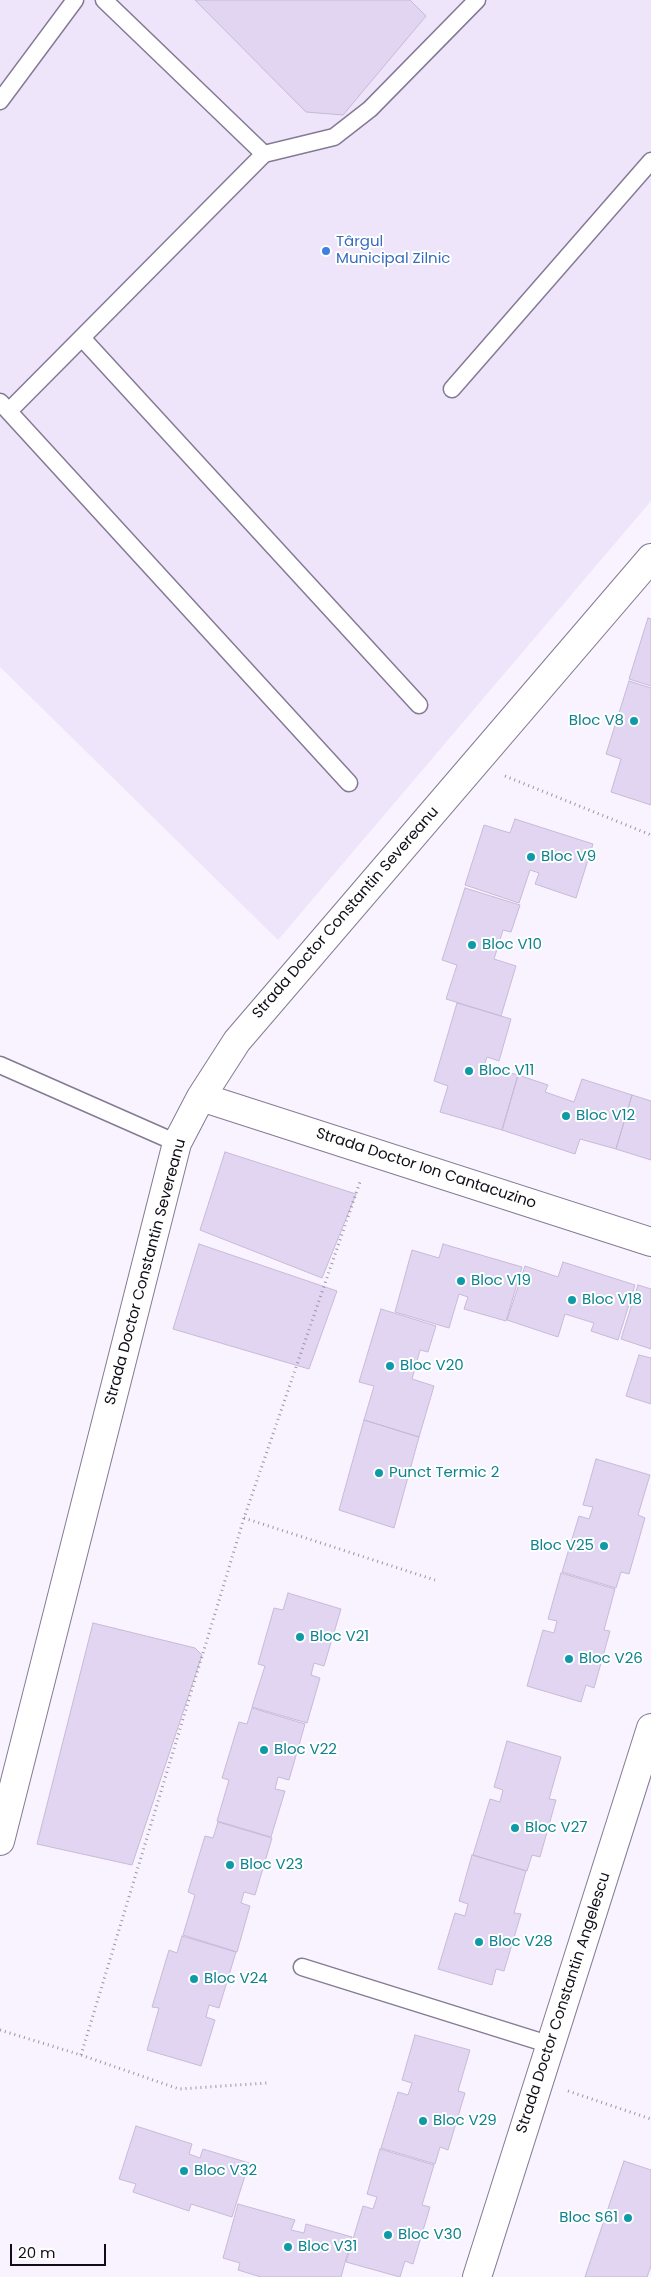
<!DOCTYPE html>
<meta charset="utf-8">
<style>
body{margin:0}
#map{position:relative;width:651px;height:2277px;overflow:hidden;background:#f8f3ff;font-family:Poppins,sans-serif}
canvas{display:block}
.scale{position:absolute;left:10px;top:2244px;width:96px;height:22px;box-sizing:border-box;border:2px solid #110d16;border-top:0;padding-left:6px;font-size:15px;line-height:18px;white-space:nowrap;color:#110d16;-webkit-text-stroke:4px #fff;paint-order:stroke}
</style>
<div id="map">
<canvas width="651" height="2277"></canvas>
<div class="scale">20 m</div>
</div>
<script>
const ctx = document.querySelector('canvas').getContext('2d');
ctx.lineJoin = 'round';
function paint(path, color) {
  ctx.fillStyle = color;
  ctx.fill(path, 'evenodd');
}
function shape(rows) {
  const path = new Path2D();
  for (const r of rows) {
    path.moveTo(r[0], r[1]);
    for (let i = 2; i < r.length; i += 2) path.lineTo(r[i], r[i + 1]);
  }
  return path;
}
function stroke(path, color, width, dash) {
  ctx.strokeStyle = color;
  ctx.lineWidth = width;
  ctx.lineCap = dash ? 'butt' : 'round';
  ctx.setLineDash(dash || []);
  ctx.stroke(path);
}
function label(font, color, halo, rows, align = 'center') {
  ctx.font = font + ' Poppins,sans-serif';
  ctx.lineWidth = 4;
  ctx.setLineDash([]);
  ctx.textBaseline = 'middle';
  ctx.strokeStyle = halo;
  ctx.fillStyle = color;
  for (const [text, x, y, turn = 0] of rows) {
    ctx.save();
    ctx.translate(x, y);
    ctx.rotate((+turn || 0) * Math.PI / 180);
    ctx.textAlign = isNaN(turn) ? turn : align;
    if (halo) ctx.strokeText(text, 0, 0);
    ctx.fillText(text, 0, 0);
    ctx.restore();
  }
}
const built = shape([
 [0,0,651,0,651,501,278,940,0,667]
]);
const building = shape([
 [195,0,410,0,426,16,343,115,306,112,195,0],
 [648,618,651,619,651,686,629,679,648,618],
 [629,681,651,688,651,805,611,792,621,759,606,754,629,681],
 [515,819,593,844,576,898,535,884,539,873,530,870,519,903,465,885,484,825,510,833,515,819],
 [465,888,520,905,511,932,503,930,494,959,516,966,501,1016,446,999,457,965,442,960,465,888],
 [457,1003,511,1019,499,1061,487,1057,484,1066,518,1075,502,1130,440,1112,448,1086,434,1081,457,1003],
 [518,1075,548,1085,545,1092,574,1102,582,1079,632,1095,616,1149,580,1139,575,1154,502,1130,518,1075],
 [632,1095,651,1101,651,1160,616,1149,632,1095],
 [225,1152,356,1194,322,1278,200,1230,225,1152],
 [199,1244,337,1291,309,1369,173,1329,199,1244],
 [443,1244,522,1267,506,1321,464,1309,468,1297,459,1294,449,1328,395,1312,412,1250,439,1258,443,1244],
 [563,1262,635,1285,618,1340,591,1331,594,1323,565,1314,558,1337,507,1320,525,1266,558,1277,563,1262],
 [638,1285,651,1289,651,1349,621,1339,638,1285],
 [381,1309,436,1326,428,1352,420,1350,412,1379,434,1386,419,1437,364,1420,374,1386,359,1382,381,1309],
 [639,1355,651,1358,651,1404,626,1396,639,1355],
 [364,1420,419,1437,394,1528,339,1510,364,1420],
 [596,1459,650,1475,638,1515,645,1518,629,1574,621,1572,616,1588,562,1572,579,1516,589,1519,593,1507,583,1505,596,1459],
 [561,1573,615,1589,604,1630,610,1631,594,1688,586,1685,581,1702,527,1686,543,1630,554,1633,557,1621,548,1619,561,1573],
 [288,1593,341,1609,324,1666,314,1663,311,1675,320,1678,307,1723,252,1707,265,1666,258,1664,274,1608,283,1610,288,1593],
 [93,1623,195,1648,202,1655,132,1865,37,1844,93,1623],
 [252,1708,305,1724,289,1780,278,1777,275,1789,285,1791,271,1837,217,1821,229,1780,222,1778,239,1722,247,1724,252,1708],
 [507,1741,561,1757,549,1799,556,1800,540,1857,532,1855,527,1871,473,1855,490,1799,500,1802,503,1790,494,1787,507,1741],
 [218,1822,272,1838,255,1895,244,1892,241,1903,250,1906,237,1952,183,1935,195,1895,188,1892,205,1836,213,1838,218,1822],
 [472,1855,526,1871,514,1913,521,1914,504,1971,496,1969,492,1985,438,1969,455,1913,465,1916,468,1904,459,1901,472,1855],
 [182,1936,236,1952,219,2008,209,2005,206,2017,215,2020,201,2066,147,2050,159,2008,152,2007,169,1950,177,1953,182,1936],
 [415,2035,470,2050,458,2091,465,2093,448,2150,440,2147,435,2164,381,2148,398,2092,408,2095,412,2083,402,2080,415,2035],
 [136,2126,192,2144,189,2154,200,2158,203,2149,249,2163,232,2217,191,2204,189,2211,133,2192,136,2184,119,2179,136,2126],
 [380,2149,434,2165,422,2205,430,2207,413,2264,405,2261,400,2277,346,2262,363,2206,373,2209,377,2197,367,2194,380,2149],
 [624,2161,651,2170,651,2266,647,2277,585,2277,624,2161],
 [238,2204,295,2220,291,2230,304,2233,306,2224,352,2237,341,2277,261,2277,238,2270,240,2263,223,2258,238,2204]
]);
const path = shape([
 [505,776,651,835],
 [244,1518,435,1580],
 [0,2030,81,2055,179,2089,267,2083],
 [81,2055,244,1518,361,1179],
 [568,2091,651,2119]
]);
const lane = shape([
 [104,0,264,154],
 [0,101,75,0],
 [82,338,419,705],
 [452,389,651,161],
 [0,402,349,783],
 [9,411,264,154,334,137,370,109,477,0],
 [0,1065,177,1143],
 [302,1967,551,2045]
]);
const street = shape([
 [201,1097,651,1242],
 [0,1841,177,1143,201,1097,237,1041,651,558],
 [477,2277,651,1728]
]);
const markers = [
 [326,251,5,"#3f7fe0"],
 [634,721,5,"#0f9aa8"],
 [531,857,5,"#0f9aa8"],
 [472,945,5,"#0f9aa8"],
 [469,1071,5,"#0f9aa8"],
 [566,1116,5,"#0f9aa8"],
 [461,1281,5,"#0f9aa8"],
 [572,1300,5,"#0f9aa8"],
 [390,1366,5,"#0f9aa8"],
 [379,1473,5,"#0f9aa8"],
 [604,1546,5,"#0f9aa8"],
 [300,1637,5,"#0f9aa8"],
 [569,1659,5,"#0f9aa8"],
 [264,1750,5,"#0f9aa8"],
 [515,1828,5,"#0f9aa8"],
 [230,1865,5,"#0f9aa8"],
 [479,1942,5,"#0f9aa8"],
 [194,1979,5,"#0f9aa8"],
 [423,2121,5,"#0f9aa8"],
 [184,2171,5,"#0f9aa8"],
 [628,2218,5,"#0f9aa8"],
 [388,2235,5,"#0f9aa8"],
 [288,2247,5,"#0f9aa8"]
];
const shopNames = [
 ["Târgul",336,242],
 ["Municipal Zilnic",336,259]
];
const cultureNames = [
 ["Bloc V8",624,721,"right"],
 ["Bloc V9",541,857],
 ["Bloc V10",482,945],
 ["Bloc V11",479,1071],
 ["Bloc V12",576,1116],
 ["Bloc V19",471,1281],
 ["Bloc V18",582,1300],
 ["Bloc V20",400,1366],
 ["Punct Termic 2",389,1473],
 ["Bloc V25",594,1546,"right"],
 ["Bloc V21",310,1637],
 ["Bloc V26",579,1659],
 ["Bloc V22",274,1750],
 ["Bloc V27",525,1828],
 ["Bloc V23",240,1865],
 ["Bloc V28",489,1942],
 ["Bloc V24",204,1979],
 ["Bloc V29",433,2121],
 ["Bloc V32",194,2171],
 ["Bloc S61",618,2218,"right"],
 ["Bloc V30",398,2235],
 ["Bloc V31",298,2247]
];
const streetNames = [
 ["Strada Doctor Constantin Severeanu",346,913,-49],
 ["Strada Doctor Ion Cantacuzino",426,1169,18],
 ["Strada Doctor Constantin Severeanu",146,1272,-75],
 ["Strada Doctor Constantin Angelescu",564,2003,-72]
];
paint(built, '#eee5fb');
paint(building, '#e1d5f2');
stroke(building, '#c7bad7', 1);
stroke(lane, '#857a94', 19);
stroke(street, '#857a94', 30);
stroke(path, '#9b96a1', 3, [1, 4]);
stroke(lane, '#fff', 16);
stroke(street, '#fff', 28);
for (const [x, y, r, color] of markers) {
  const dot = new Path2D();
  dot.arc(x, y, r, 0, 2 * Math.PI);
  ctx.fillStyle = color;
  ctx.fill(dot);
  stroke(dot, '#fff', 2);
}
label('15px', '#366cbe', '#fff', shopNames, 'left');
label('15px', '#0d838f', '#fff', cultureNames, 'left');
label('15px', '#110d16', '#fff', streetNames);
</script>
